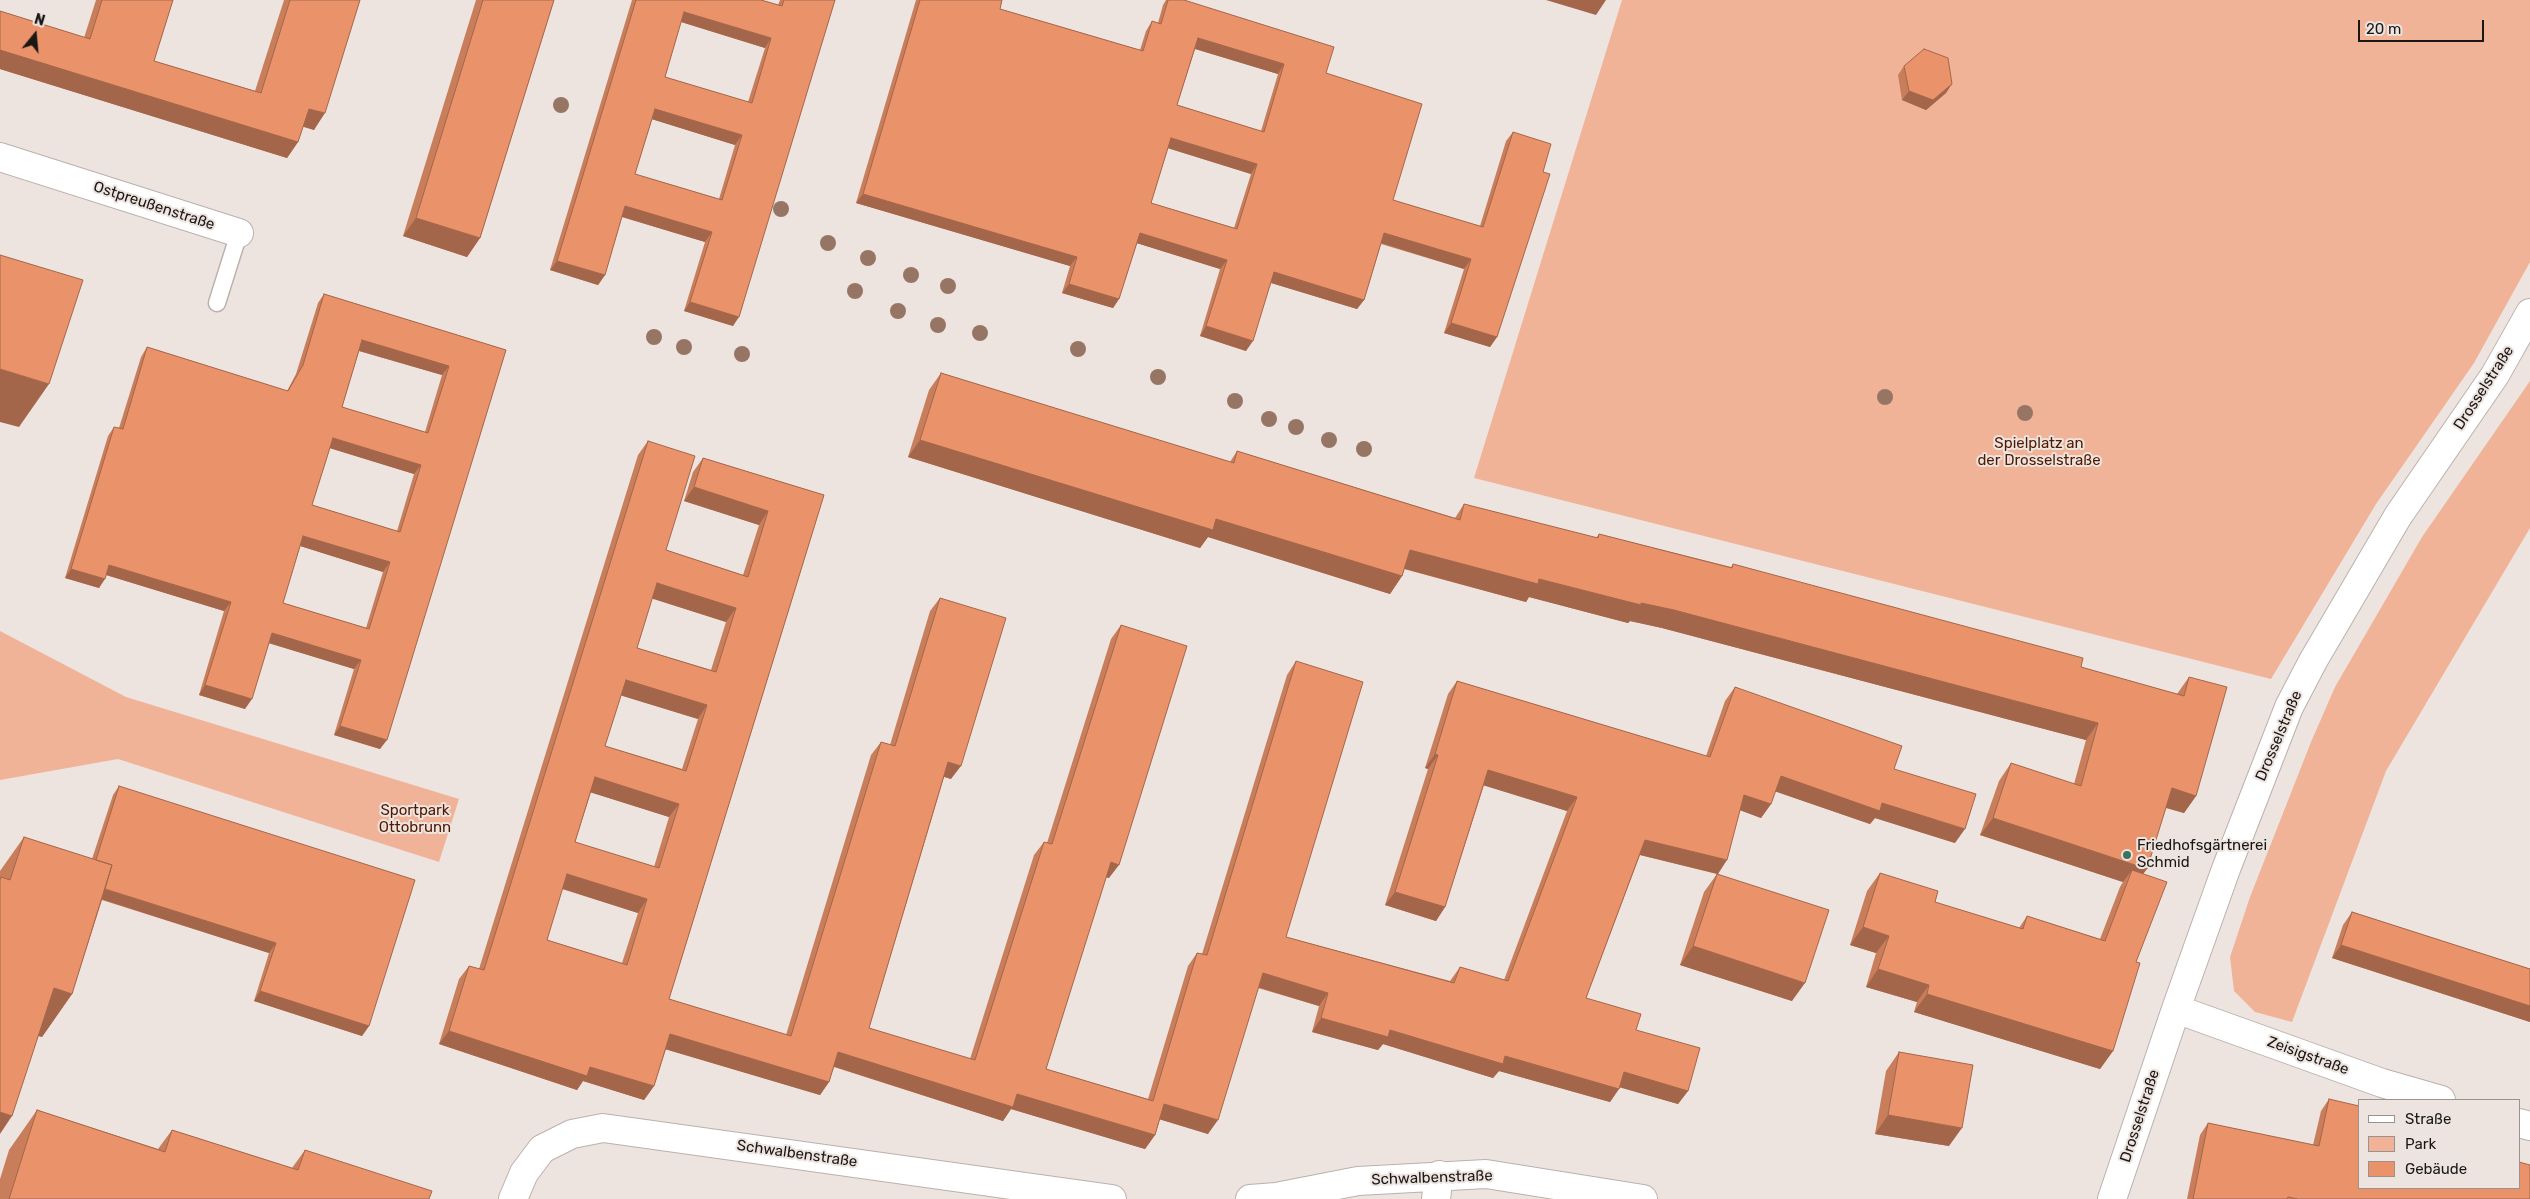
<!DOCTYPE html>
<meta charset="utf-8">
<style>
body{margin:0}
#map{position:relative;width:2530px;height:1199px;overflow:hidden;background:#ede4e0;font-family:Rubik,sans-serif}
canvas{display:block}
.legend{position:absolute;left:2358px;top:1099px;width:162px;height:90px;box-sizing:border-box;background:#ede4e0;border:1px solid #99928f;margin:0;padding:6px 9px;list-style:none;font-size:15px;color:#1a1715}
.legend li{display:flex;align-items:center;gap:10px;height:25px}
.legend b{width:25px;border:1px solid #99928f}
.north{position:absolute;left:10px;top:10px;width:50px;height:50px;-webkit-text-stroke:4px #ede4e0;paint-order:stroke;rotate:17deg;font-size:14px;font-weight:700;line-height:20px;text-align:center;color:#1a1715}
.north::after{content:'';display:block;margin:auto;width:18px;height:22px;background:#1a1715;clip-path:polygon(50% 0,100% 100%,50% 72%,0 100%)}
.scale{position:absolute;left:2358px;top:20px;width:126px;height:22px;box-sizing:border-box;border:2px solid #1a1715;border-top:0;padding-left:6px;font-size:15px;line-height:18px;white-space:nowrap;color:#1a1715;-webkit-text-stroke:4px #ede4e0;paint-order:stroke}
</style>
<div id="map">
<canvas width="2530" height="1199"></canvas>
<ul class="legend">
<li><b style="height:6px;background:#fff"></b>Straße</li>
<li><b style="height:14px;background:#f0b397"></b>Park</li>
<li><b style="height:14px;background:#ea926a"></b>Gebäude</li>
</ul>
<div class="north">N</div>
<div class="scale">20 m</div>
</div>
<script>
const ctx = document.querySelector('canvas').getContext('2d');
ctx.lineJoin = 'round';
function paint(path, color) {
  ctx.fillStyle = color;
  ctx.fill(path, 'evenodd');
}
function shape(rows) {
  const path = new Path2D();
  for (const r of rows) {
    path.moveTo(r[0], r[1]);
    for (let i = 2; i < r.length; i += 2) path.lineTo(r[i], r[i + 1]);
  }
  return path;
}
function stroke(path, color, width, dash) {
  ctx.strokeStyle = color;
  ctx.lineWidth = width;
  ctx.lineCap = dash ? 'butt' : 'round';
  ctx.setLineDash(dash || []);
  ctx.stroke(path);
}
function label(font, color, halo, rows, align = 'center') {
  ctx.font = font + ' Rubik,sans-serif';
  ctx.lineWidth = 4;
  ctx.setLineDash([]);
  ctx.textBaseline = 'middle';
  ctx.strokeStyle = halo;
  ctx.fillStyle = color;
  for (const [text, x, y, turn = 0] of rows) {
    ctx.save();
    ctx.translate(x, y);
    ctx.rotate((+turn || 0) * Math.PI / 180);
    ctx.textAlign = isNaN(turn) ? turn : align;
    if (halo) ctx.strokeText(text, 0, 0);
    ctx.fillText(text, 0, 0);
    ctx.restore();
  }
}
const green = shape([
 [1622,0,2530,0,2530,262,2474,363,2376,504,2271,679,1474,478],
 [2530,381,2530,528,2386,771,2292,1022,2255,1012,2234,991,2230,957,2250,897,2311,742,2335,687,2422,537],
 [0,631,126,697,459,799,439,862,118,759,0,780]
]);
const lane = shape([
 [217,303,239,233]
]);
const street = shape([
 [0,157,239,233],
 [2176,1009,2382,1083,2441,1100],
 [2519,1123,2530,1126],
 [513,1199,524,1173,542,1149,572,1134,603,1128,1112,1199],
 [1250,1199,1276,1197,1358,1181,1486,1174,1643,1199],
 [1436,1199,1439,1175],
 [2112,1199,2176,1009,2226,869,2289,707,2313,661,2398,516,2495,375,2530,313]
]);
const trees = [
 [561,105],
 [781,209],
 [828,243],
 [868,258],
 [911,275],
 [948,286],
 [855,291],
 [898,311],
 [938,325],
 [980,333],
 [654,337],
 [684,347],
 [1078,349],
 [742,354],
 [1158,377],
 [1885,397],
 [1235,401],
 [2025,413],
 [1269,419],
 [1296,427],
 [1329,440],
 [1364,449]
];
const wall = shape([
 [96,0,173,0,154,61,255,91,284,0,360,0,314,130,303,126,298,142,287,158,0,69,0,11,84,38],
 [476,0,554,0,480,238,467,257,403,236],
 [632,0,761,0,778,5,780,0,835,0,733,326,684,311,705,242,622,217,605,275,598,285,550,270],
 [681,22,765,48,748,102,665,77],
 [652,119,735,145,719,199,635,174],
 [916,0,1002,0,1000,9,1140,50,1146,31,1152,21,1158,23,1163,5,1166,0,1184,0,1326,73,1393,200,1480,226,1506,141,1513,132,1543,172,1497,337,1490,347,1444,333,1464,269,1381,244,1364,300,1357,309,1271,283,1246,351,1200,336,1220,269,1137,243,1119,299,1113,308,1062,293,1070,266,856,203],
 [1195,49,1278,74,1261,131,1177,105],
 [1168,148,1251,174,1234,228,1151,203],
 [1904,66,1946,93,1926,110,1902,100,1898,75],
 [324,294,506,350,380,749,334,735,354,669,269,643,245,709,199,695,224,611,106,575,99,588,65,578,108,436,114,427,119,428,141,357,147,347,287,391,296,374,318,303],
 [359,351,442,375,425,432,342,407],
 [330,448,414,474,397,531,312,505],
 [300,546,383,572,366,628,283,603],
 [941,373,1230,462,1237,451,1455,518,1464,504,1596,538,1599,534,1731,567,1733,564,2081,667,2177,694,2189,677,2196,796,2184,813,2166,808,2143,874,2136,962,2113,1051,2100,1069,1914,1012,1917,1002,1866,987,1876,953,1850,945,1867,891,1880,873,1935,902,2019,928,2027,916,2100,939,2120,887,2123,882,1980,835,1999,781,2011,763,2074,784,2086,740,1662,628,1630,621,1628,623,1529,597,1526,602,1404,569,1402,576,1390,594,1208,537,1200,548,908,457,929,390],
 [648,441,666,550,743,575,759,525,684,501,693,472,703,458,824,495,669,999,786,1035,871,755,881,742,890,745,930,611,940,598,951,779,944,777,869,1028,970,1059,1034,855,1044,842,1047,843,1111,639,1121,625,1109,878,1106,877,1046,1069,1148,1099,1188,966,1197,953,1202,954,1287,675,1296,661,1286,937,1450,981,1460,967,1504,980,1567,811,1484,785,1445,907,1436,921,1385,905,1428,769,1425,768,1448,694,1457,681,1706,756,1725,701,1735,687,1894,769,1955,843,1875,818,1870,824,1775,791,1771,804,1761,818,1740,810,1718,874,1792,1001,1680,965,1704,892,1717,874,1640,855,1586,998,1636,1030,1688,1091,1678,1104,1620,1087,1610,1102,1499,1071,1493,1078,1383,1044,1378,1050,1312,1032,1319,1006,1258,988,1208,1134,1160,1119,1155,1135,1145,1149,1011,1109,1003,1121,834,1067,829,1082,820,1095,666,1049,654,1086,644,1100,583,1081,577,1090,439,1044,459,979,469,966,479,969,638,455],
 [652,598,726,622,711,670,637,648],
 [621,695,698,719,682,769,605,746],
 [591,792,669,817,654,867,575,842],
 [562,889,638,913,622,963,547,940],
 [119,786,369,1026,362,1036,254,1001,269,953,102,900,72,994,42,1037,38,1036,0,1112,0,871,24,837,92,859,113,795],
 [2352,912,2530,969,2530,1022,2332,958,2343,925],
 [1899,1052,1949,1146,1875,1134,1886,1071],
 [2329,1099,2359,1188,2530,1199,2187,1199,2200,1135,2208,1123,2313,1145,2321,1111],
 [37,1110,158,1149,172,1130,292,1168,305,1150,429,1199,0,1199,0,1179,9,1150]
]);
const shadedWall = shape([
 [1546,0,1606,0,1596,15],
 [684,12,771,38,765,48,678,21],
 [1198,38,1284,64,1278,74,1192,48],
 [0,50,298,142,287,158,0,69],
 [1952,84,1946,93,1926,110,1902,100,1909,91],
 [309,109,325,113,314,130,297,125],
 [655,109,742,135,735,145,648,118],
 [1171,138,1257,164,1251,174,1164,147],
 [863,194,1077,257,1070,266,856,203],
 [625,206,712,232,705,242,619,216],
 [416,218,480,238,467,257,403,236],
 [1140,233,1227,260,1220,269,1133,242],
 [1384,233,1471,259,1464,269,1378,242],
 [557,261,605,275,598,285,550,270],
 [1274,272,1364,300,1357,309,1268,282],
 [1069,284,1119,299,1113,308,1062,293],
 [690,302,739,317,733,326,684,311],
 [1451,323,1497,337,1490,347,1444,333],
 [1206,326,1253,341,1246,351,1200,336],
 [362,340,449,366,442,375,356,350],
 [0,369,49,384,19,427,0,422],
 [333,438,421,465,414,474,326,447],
 [920,440,1216,519,1402,576,1390,594,1208,537,1200,548,908,457],
 [694,487,768,511,759,525,684,501],
 [303,536,390,562,383,572,297,545],
 [1410,550,1674,610,2098,723,2086,740,1662,628,1630,621,1628,623,1529,597,1526,602,1398,567],
 [109,565,231,602,224,611,103,574],
 [71,569,105,579,99,588,65,578],
 [657,583,736,608,726,622,647,597],
 [272,633,361,660,354,669,265,642],
 [626,680,707,705,698,719,616,694],
 [205,685,252,699,245,709,199,695],
 [340,726,387,740,380,749,334,735],
 [1435,754,1438,755,1428,769,1425,768],
 [948,762,961,766,951,779,939,775],
 [1488,770,1577,797,1567,811,1479,784],
 [1781,776,1882,803,1965,829,1955,843,1875,818,1870,824,1771,790],
 [595,777,679,804,669,817,586,791],
 [2172,788,2196,796,2184,813,2160,806],
 [1744,795,1771,804,1761,818,1734,808],
 [1993,818,2147,869,2134,886,2132,870,2123,882,1980,835],
 [1645,840,1727,860,1718,874,1636,854],
 [1111,862,1119,865,1109,878,1101,876],
 [567,874,647,899,638,913,557,887],
 [88,884,276,943,269,953,82,893],
 [1395,892,1445,907,1436,921,1385,905],
 [1863,927,1889,936,1876,953,1850,945],
 [2341,945,2530,1006,2530,1022,2332,958],
 [1693,946,1805,983,1792,1001,1680,965],
 [1878,969,1929,985,1917,1002,1866,987],
 [1263,973,1328,993,1319,1006,1254,986],
 [54,988,72,994,42,1037,24,1031],
 [260,991,369,1026,362,1036,254,1001],
 [1927,994,2113,1051,2100,1069,1914,1012],
 [1321,1018,1390,1030,1505,1056,1619,1089,1610,1102,1499,1071,1493,1078,1383,1044,1378,1050,1312,1032],
 [449,1031,590,1067,654,1086,644,1100,583,1081,577,1090,439,1044],
 [670,1034,829,1082,820,1095,661,1048],
 [838,1052,1017,1094,1155,1135,1145,1149,1011,1109,1003,1121,829,1065],
 [1624,1072,1688,1091,1678,1104,1615,1086],
 [1164,1104,1218,1120,1208,1134,1155,1118],
 [0,1112,12,1116,0,1134],
 [1888,1115,1962,1128,1949,1146,1875,1134]
]);
const building = shape([
 [102,0,173,0,154,61,261,93,290,0,360,0,325,113,309,109,298,142,0,50,0,11,90,39,102,0],
 [483,0,554,0,480,238,416,218,483,0],
 [636,0,761,0,782,6,784,0,835,0,739,317,690,302,712,232,625,206,605,275,557,261,636,0],
 [684,12,771,38,752,103,665,77,684,12],
 [655,109,742,135,722,200,635,174,655,109],
 [920,0,1002,0,1000,9,1143,51,1152,21,1161,24,1168,0,1184,0,1334,47,1326,73,1422,104,1393,200,1483,227,1513,132,1551,144,1543,172,1550,174,1497,337,1451,323,1471,259,1384,233,1364,300,1274,272,1253,341,1206,326,1227,260,1140,233,1119,299,1069,284,1077,257,863,194,920,0],
 [1198,38,1284,64,1264,132,1177,105,1198,38],
 [1171,138,1257,164,1237,229,1151,203,1171,138],
 [1924,49,1948,58,1952,84,1933,100,1909,91,1904,66,1924,49],
 [0,255,83,280,49,384,0,369,0,255],
 [324,294,506,350,387,740,340,726,361,660,272,633,252,699,205,685,231,602,109,565,105,579,71,569,114,427,123,429,147,347,288,391,303,365,324,294],
 [362,340,449,366,428,433,342,407,362,340],
 [333,438,421,465,400,532,312,505,333,438],
 [303,536,390,562,369,629,283,603,303,536],
 [941,373,1234,463,1237,451,1460,520,1464,504,1598,538,1599,534,1732,568,1733,564,2083,658,2081,667,2184,696,2189,677,2227,687,2196,796,2172,788,2147,869,1993,818,2011,763,2081,786,2098,723,1674,610,1641,603,1641,605,1539,579,1538,584,1410,550,1402,576,1216,519,1213,530,920,440,941,373],
 [648,441,695,456,666,550,748,577,768,511,694,487,703,458,824,495,669,999,791,1036,881,742,895,746,940,598,1006,618,961,766,948,762,869,1028,975,1060,1044,842,1052,844,1121,625,1187,646,1119,865,1111,862,1046,1069,1153,1101,1197,953,1207,955,1296,661,1363,682,1286,937,1454,983,1460,967,1508,981,1577,797,1488,770,1445,907,1395,892,1438,755,1435,754,1457,681,1710,757,1735,687,1902,746,1894,769,1976,794,1965,829,1882,803,1880,811,1781,776,1771,804,1744,795,1727,860,1645,840,1586,998,1641,1014,1636,1030,1700,1048,1688,1091,1624,1072,1619,1089,1505,1056,1503,1064,1390,1030,1388,1037,1321,1018,1328,993,1263,973,1218,1120,1164,1104,1155,1135,1017,1094,1013,1107,838,1052,829,1082,670,1034,654,1086,590,1067,587,1076,449,1031,469,966,484,970,648,441],
 [657,583,736,608,716,672,637,648,657,583],
 [626,680,707,705,686,771,605,746,626,680],
 [595,777,679,804,659,868,575,842,595,777],
 [567,874,647,899,627,965,547,940,567,874],
 [119,786,415,880,369,1026,260,991,276,943,105,889,112,865,96,860,119,786],
 [24,837,112,865,72,994,54,988,12,1116,0,1112,0,880,1,877,10,880,24,837],
 [2132,870,2167,882,2136,962,2140,963,2113,1051,1927,994,1929,985,1878,969,1889,936,1863,927,1880,873,1938,891,1935,902,2023,929,2027,916,2105,941,2132,870],
 [1717,874,1829,910,1805,983,1693,946,1717,874],
 [2352,912,2530,969,2530,1006,2341,945,2352,912],
 [1899,1052,1973,1065,1962,1128,1888,1115,1899,1052],
 [2329,1099,2359,1106,2359,1188,2519,1188,2519,1162,2530,1165,2530,1199,2298,1199,2288,1197,2287,1199,2193,1199,2208,1123,2319,1146,2329,1099],
 [37,1110,165,1152,172,1130,298,1170,305,1150,432,1191,429,1199,9,1199,37,1110]
]);
const markers = [
 [2127,855,5,"#38745f"]
];
const streetNames = [
 ["Ostpreußenstraße",154,206,18],
 ["Drosselstraße",2484,388,-57],
 ["Drosselstraße",2279,736,-67],
 ["Zeisigstraße",2308,1056,20],
 ["Drosselstraße",2140,1116,-72],
 ["Schwalbenstraße",797,1154,8],
 ["Schwalbenstraße",1432,1178,-2]
];
const parkNames = [
 ["Spielplatz an",2039,444],
 ["der Drosselstraße",2039,461],
 ["Sportpark",415,811],
 ["Ottobrunn",415,828]
];
const poiNames = [
 ["Friedhofsgärtnerei",2137,846],
 ["Schmid",2137,863]
];
paint(green, '#f0b397');
stroke(lane, '#bab1ad', 19);
stroke(street, '#bab1ad', 30);
stroke(lane, '#fff', 16);
stroke(street, '#fff', 28);
ctx.fillStyle = '#977565';
for (const [x, y] of trees) {
  ctx.beginPath();
  ctx.arc(x, y, 8, 0, 2 * Math.PI);
  ctx.fill();
}
paint(wall, '#c97e5b');
paint(shadedWall, '#a4664a');
paint(building, '#ea926a');
stroke(building, '#a4664a', 1);
for (const [x, y, r, color] of markers) {
  const dot = new Path2D();
  dot.arc(x, y, r, 0, 2 * Math.PI);
  ctx.fillStyle = color;
  ctx.fill(dot);
  stroke(dot, '#ede4e0', 2);
}
label('15px', '#1a1715', '#ede4e0', streetNames);
label('15px', '#501a00', '#ede4e0', parkNames);
label('15px', '#1a1715', '#ede4e0', poiNames, 'left');
</script>
